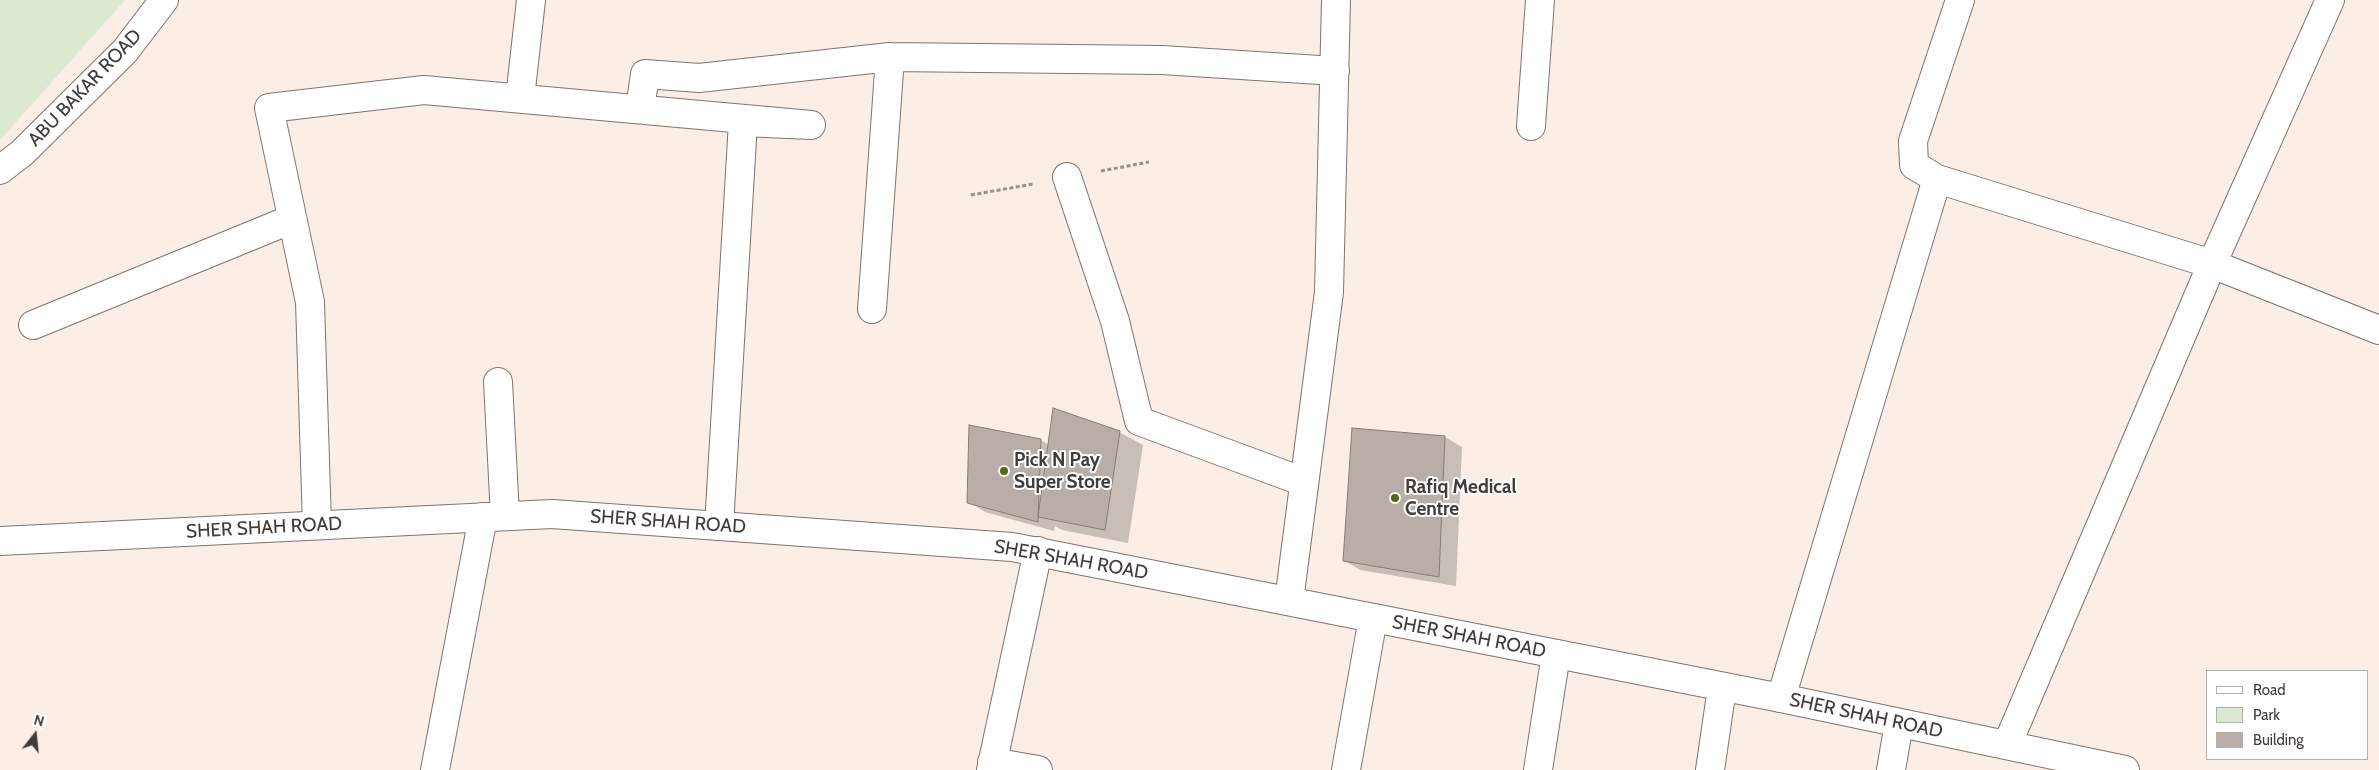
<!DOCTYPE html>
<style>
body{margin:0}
#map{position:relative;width:2379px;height:770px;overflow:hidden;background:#faeee7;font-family:Cabin,sans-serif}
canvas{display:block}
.legend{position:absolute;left:2206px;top:670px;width:162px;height:90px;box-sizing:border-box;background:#fefefe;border:1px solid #b2b0af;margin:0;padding:6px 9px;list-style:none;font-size:15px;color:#413c39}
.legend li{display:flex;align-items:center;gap:10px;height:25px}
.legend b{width:25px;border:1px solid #b2b0af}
.north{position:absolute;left:10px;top:710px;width:50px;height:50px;-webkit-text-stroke:4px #fefefe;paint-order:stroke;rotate:16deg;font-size:14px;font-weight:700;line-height:20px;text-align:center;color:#413c39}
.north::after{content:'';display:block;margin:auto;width:18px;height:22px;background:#413c39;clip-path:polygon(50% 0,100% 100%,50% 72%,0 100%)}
</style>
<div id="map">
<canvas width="2379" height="770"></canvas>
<ul class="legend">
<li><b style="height:6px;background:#fff"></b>Road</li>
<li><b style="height:14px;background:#dae9d0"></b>Park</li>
<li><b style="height:14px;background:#b9aea7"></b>Building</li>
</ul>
<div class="north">N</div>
</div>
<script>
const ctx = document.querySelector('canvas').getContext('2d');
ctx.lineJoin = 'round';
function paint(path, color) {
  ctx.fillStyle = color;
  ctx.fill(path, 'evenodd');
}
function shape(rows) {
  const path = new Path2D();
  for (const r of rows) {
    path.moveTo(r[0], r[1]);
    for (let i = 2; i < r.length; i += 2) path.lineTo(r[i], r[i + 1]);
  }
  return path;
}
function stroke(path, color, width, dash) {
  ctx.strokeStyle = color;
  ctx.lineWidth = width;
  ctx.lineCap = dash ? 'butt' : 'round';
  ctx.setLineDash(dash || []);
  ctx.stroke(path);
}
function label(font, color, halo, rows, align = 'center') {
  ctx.font = font + ' Cabin,sans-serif';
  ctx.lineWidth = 4;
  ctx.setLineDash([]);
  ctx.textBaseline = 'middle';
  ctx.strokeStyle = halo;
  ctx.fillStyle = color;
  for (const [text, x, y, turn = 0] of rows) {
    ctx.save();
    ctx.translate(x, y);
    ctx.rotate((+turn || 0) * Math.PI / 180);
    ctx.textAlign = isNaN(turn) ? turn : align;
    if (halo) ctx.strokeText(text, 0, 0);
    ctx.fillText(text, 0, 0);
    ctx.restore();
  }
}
const green = shape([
 [0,0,125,0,0,140]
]);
const shadow = shape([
 [1353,430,1445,437,1462,447,1456,586,1360,570,1344,560],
 [1119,432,1143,445,1128,543,1062,530,1055,526,1054,531,985,512,969,502,1041,440,1049,445]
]);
const building = shape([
 [1053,408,1120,431,1105,530,1038,517,1053,408],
 [969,425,1041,439,1038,522,967,503,969,425],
 [1352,428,1445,436,1439,577,1343,561,1352,428]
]);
const path = shape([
 [1101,171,1149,162],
 [971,195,1033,184]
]);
const minor = shape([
 [520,98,531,0],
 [640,109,645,74,699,78,890,57,1162,60,1335,71],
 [1531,126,1540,0],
 [1067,177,1115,321,1139,421,1304,482],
 [1937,179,2212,264,2379,330],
 [872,309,890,57],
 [33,325,292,219],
 [498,382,505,516],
 [317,525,310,302,269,108,424,90,811,125,743,122,719,526],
 [1289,601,1329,292,1336,0],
 [1781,698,1937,179,1914,165,1913,141,1960,0],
 [992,762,1038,770],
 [435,770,483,517],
 [991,770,1038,551],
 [1346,770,1373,618],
 [1538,770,1556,654],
 [1710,770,1722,688],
 [1891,770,1899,723]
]);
const tertiary = shape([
 [0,541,552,514,1012,547,1781,698,2125,770],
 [2007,745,2212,264,2330,0]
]);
const secondary = shape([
 [0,170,22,153,125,51,164,0]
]);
const markers = [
 [1004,471,5,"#546815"],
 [1395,498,5,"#546815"]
];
const streetNames = [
 ["ABU BAKAR ROAD",85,88,-46],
 ["SHER SHAH ROAD",668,522,4],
 ["SHER SHAH ROAD",264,528,-3],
 ["SHER SHAH ROAD",1071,560,10],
 ["SHER SHAH ROAD",1469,637,11],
 ["SHER SHAH ROAD",1866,716,12]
];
const poiNames = [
 ["Pick N Pay",1014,460],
 ["Super Store",1014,482],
 ["Rafiq Medical",1405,487],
 ["Centre",1405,509]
];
paint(green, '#dae9d0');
paint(shadow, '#0003');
paint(building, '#b9aea7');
stroke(building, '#867c76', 1);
stroke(minor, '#7f746e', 30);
stroke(tertiary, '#7f746e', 30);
stroke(secondary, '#7f746e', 30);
stroke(path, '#99918c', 3, [4, 2.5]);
stroke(minor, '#fff', 28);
stroke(tertiary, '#fff', 28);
stroke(secondary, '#fff', 28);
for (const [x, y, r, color] of markers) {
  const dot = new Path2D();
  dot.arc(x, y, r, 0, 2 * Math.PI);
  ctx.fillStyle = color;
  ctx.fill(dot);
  stroke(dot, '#fefefe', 2);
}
label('19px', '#413c39', '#fefefe', streetNames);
label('bold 19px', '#413c39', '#fefefe', poiNames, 'left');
</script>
